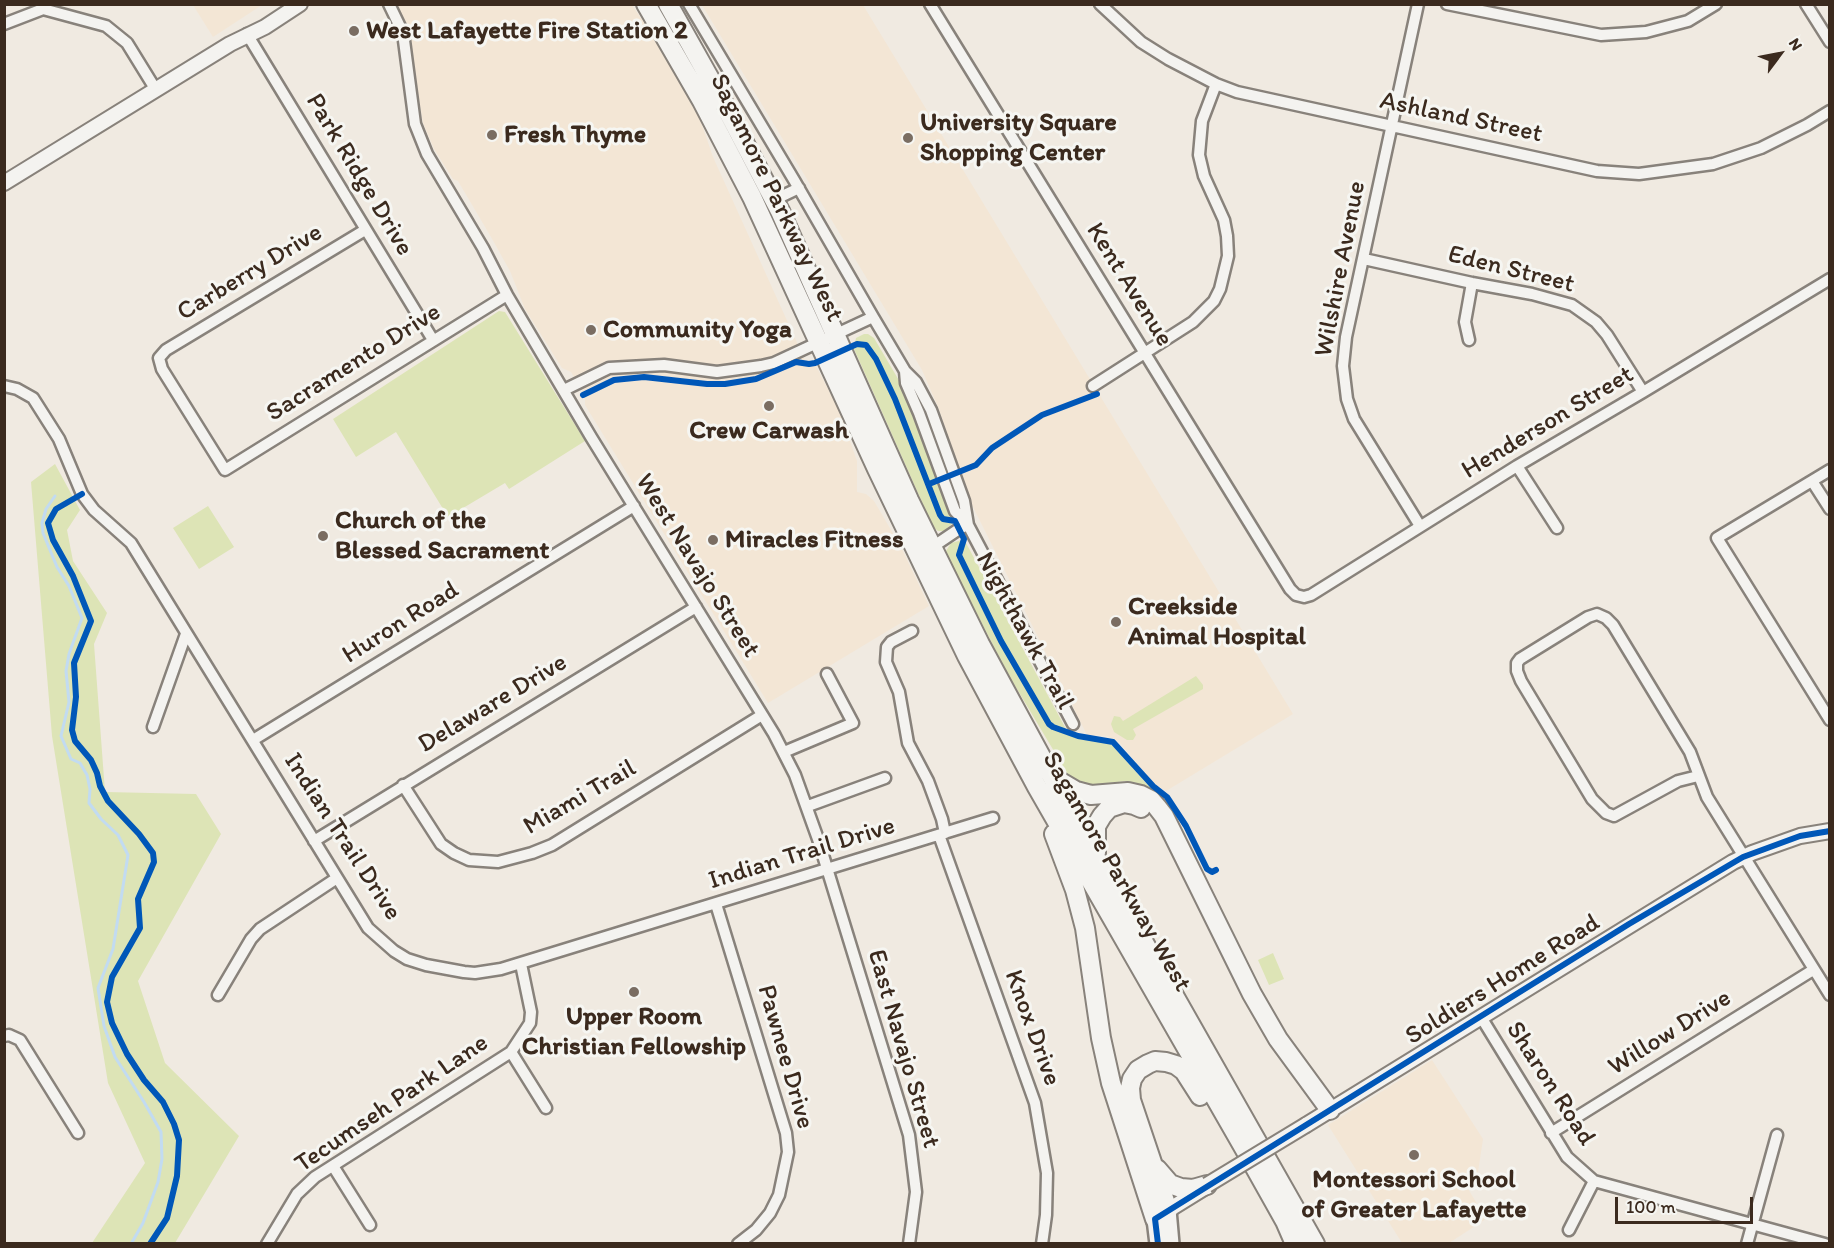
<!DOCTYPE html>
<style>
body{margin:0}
#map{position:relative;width:1834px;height:1248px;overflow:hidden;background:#f0eae1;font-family:Itim,sans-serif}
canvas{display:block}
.frame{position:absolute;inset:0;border:6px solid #3b2a1e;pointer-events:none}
.north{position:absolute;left:1750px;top:24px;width:60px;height:60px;-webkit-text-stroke:4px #f6f6f2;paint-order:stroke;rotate:58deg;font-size:16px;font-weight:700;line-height:24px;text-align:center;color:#3b2a1e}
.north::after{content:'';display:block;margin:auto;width:21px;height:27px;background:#3b2a1e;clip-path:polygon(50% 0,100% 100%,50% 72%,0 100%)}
.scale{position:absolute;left:1615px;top:1197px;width:138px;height:27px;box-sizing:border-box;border:3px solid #3b2a1e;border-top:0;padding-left:8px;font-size:18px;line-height:21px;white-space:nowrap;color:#3b2a1e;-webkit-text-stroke:4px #f6f6f2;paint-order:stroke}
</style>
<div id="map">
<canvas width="1834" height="1248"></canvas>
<div class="frame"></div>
<div class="north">N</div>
<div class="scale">100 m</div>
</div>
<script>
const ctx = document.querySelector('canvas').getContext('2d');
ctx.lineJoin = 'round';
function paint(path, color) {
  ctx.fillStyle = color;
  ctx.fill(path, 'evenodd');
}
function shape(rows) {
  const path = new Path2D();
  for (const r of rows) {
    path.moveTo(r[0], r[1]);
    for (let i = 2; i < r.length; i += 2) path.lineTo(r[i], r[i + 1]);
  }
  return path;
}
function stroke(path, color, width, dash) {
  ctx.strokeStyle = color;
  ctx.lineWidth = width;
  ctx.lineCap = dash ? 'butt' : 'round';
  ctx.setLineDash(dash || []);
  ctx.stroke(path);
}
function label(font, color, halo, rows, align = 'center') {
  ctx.font = font + ' Itim,sans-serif';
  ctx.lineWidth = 6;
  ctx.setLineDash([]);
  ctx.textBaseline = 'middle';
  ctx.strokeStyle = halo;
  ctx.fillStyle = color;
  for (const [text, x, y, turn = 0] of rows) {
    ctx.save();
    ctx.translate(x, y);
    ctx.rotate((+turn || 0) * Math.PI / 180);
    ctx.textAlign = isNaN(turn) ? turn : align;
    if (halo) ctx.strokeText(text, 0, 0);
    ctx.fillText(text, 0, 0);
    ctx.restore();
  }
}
const built = shape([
 [193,5,262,5,213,37],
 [396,5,632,5,651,33,700,119,713,157,808,367,816,366,839,410,857,461,857,492,866,494,874,501,901,547,929,606,768,703,585,405,585,396,571,372,562,368,525,309,510,271,491,237,458,181,453,179,434,149,423,123,407,26],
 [702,5,863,5,1293,714,1166,791,1154,784,1119,742,1107,736,1087,735,966,493,959,467,938,407,922,370],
 [1432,1060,1483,1139,1478,1172,1467,1187,1486,1219,1449,1243,1402,1243,1328,1125]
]);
const green = shape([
 [499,311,505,312,585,441,509,489,505,483,448,517,396,432,356,457,333,419],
 [864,334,868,334,874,338,907,394,953,514,953,523,944,531,938,531,933,527,854,349,856,338],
 [55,464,80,510,67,530,73,561,107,613,94,644,105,792,196,794,221,834,138,981,165,1063,239,1136,175,1243,92,1243,145,1163,108,1083,52,736,31,482],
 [208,506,234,547,199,569,173,528],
 [962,540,966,543,1066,729,1071,736,1078,739,1102,741,1112,745,1146,783,1158,792,1158,796,1136,783,1127,781,1089,785,1081,783,1067,773,1008,674,947,556,946,551,951,543],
 [1196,676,1203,685,1203,689,1133,729,1136,735,1133,740,1127,740,1114,732,1111,724,1114,716,1120,717,1123,721],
 [1273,953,1284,979,1269,985,1258,960]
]);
const stream = shape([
 [55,496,46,509,42,523,43,533,57,567,69,586,82,618,69,654,66,671,69,702,61,736,71,759,80,763,87,775,90,789,89,803,101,819,118,835,128,855,113,949,98,988,104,1026,115,1057,144,1102,161,1132,162,1159,158,1182,143,1223,131,1244]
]);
const minor = shape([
 [389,4,403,33,415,124,427,154,483,248,507,295,591,437,774,734,795,775,818,839,909,1135,916,1192,909,1244],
 [689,4,794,180,873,317,905,371,916,382,931,410,964,501,968,525],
 [930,4,1290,589,1296,595,1304,597,1311,595,1517,466,1643,392,1830,279],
 [1100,4,1141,42,1168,59,1216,84,1237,92,1597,171,1639,174,1713,164,1761,148,1807,125,1830,111],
 [1418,4,1346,337,1343,366,1347,399,1354,419,1420,526],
 [1447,4,1601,35,1646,32,1688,21,1716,4],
 [1806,4,1830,42],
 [4,24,43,9,106,26,127,43,156,90],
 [247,34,433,340],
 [774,200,799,188],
 [365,230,166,350,159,358,162,369,225,470,507,295],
 [1364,259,1472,283,1532,294,1572,305,1596,322,1607,335,1643,392],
 [1469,340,1465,322,1472,283],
 [905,371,906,383,919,413,955,511,968,525,1073,724],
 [4,386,17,389,33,398,59,439,82,494,94,510,131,543,368,928,394,951,407,959,426,965,464,972,475,973,501,969,993,818],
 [1093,386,1193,322,1214,301,1220,289,1228,256,1227,236,1224,220,1204,176,1199,155,1202,121,1216,84],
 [564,390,609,368,664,365,717,372,761,366,774,363,873,317],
 [1517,466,1557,528],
 [1830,470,1717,538,1830,720],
 [1812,481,1830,509],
 [931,548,959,529,968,525],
 [912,631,891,642,887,647,886,662,899,692,908,743,928,781,942,819,945,833],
 [153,727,186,634],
 [253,740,634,506],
 [784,752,853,723,827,674],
 [1698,776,1678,781,1614,816,1606,813,1592,799,1521,681,1517,671,1517,663,1520,659,1588,617,1597,614,1606,618,1613,625,1690,752,1707,797,1830,995],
 [403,785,441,844,454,853,469,860,498,862,532,853,552,845,762,715],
 [808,806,885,778],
 [939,835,1035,1103,1047,1173,1046,1215,1042,1244],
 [314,841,696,607],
 [716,904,786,1133,788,1152,779,1195,770,1213,756,1230,738,1244],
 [218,995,251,939,260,929,337,878],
 [1481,1017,1567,1157,1594,1181,1825,1244],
 [4,1036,9,1035,20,1040,78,1133],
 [511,1052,546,1108],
 [1551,1133,1813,970],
 [333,1166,370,1225],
 [1569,1230,1594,1181],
 [267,1244,297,1194,315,1177,511,1052,530,1023,531,1012,521,964],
 [1747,1244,1777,1135]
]);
const tertiary = shape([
 [4,183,230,44,265,27,300,4],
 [1306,1125,1733,862,1752,853,1800,836,1830,831],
 [1162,1214,1204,1188]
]);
const secondary = shape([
 [1168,1210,1171,1244],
 [1155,1219,1158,1244]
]);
const trunk = shape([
 [646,4,702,101,752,197,877,469,967,656,1037,787,1244,1148,1285,1221,1295,1244],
 [668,4,724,104,780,211,909,500,980,644,1096,858,1315,1244],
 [1054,778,1076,791,1091,795,1128,792,1141,795,1151,800,1157,807,1164,816,1252,994,1278,1039,1330,1110],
 [1054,834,1075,890,1085,928,1101,1038,1111,1083,1155,1219],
 [1096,853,1096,826,1102,816,1109,808,1124,803,1134,805,1141,808],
 [1157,1169,1170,1184,1181,1188,1193,1189,1207,1185],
 [1168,1210,1131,1100,1130,1088,1132,1079,1138,1070,1148,1064,1155,1061,1166,1062,1176,1065,1184,1071,1200,1096]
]);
const tertiaryBridge = shape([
 [1207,1185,1306,1125]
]);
const cycleway = shape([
 [583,395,614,380,644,377,707,384,725,384,756,379,796,362,809,364,815,363,857,344,866,345,876,359,895,399,940,515,943,519,955,521,964,539,959,555,1001,641,1049,724,1053,727,1078,736,1113,742,1153,786,1167,797,1186,826,1207,869,1212,872,1216,870],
 [929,484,976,465,992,448,1042,415,1097,394],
 [82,494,56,509,48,523,53,540,73,576,91,621,74,663,76,697,72,730,75,741,91,760,97,773,100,786,108,801,139,834,153,853,154,862,138,899,140,928,112,977,107,1002,112,1023,127,1054,144,1080,163,1102,174,1124,179,1140,177,1176,167,1218,150,1244],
 [1158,1244,1155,1219,1629,924,1743,857,1800,836,1830,831]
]);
const markers = [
 [354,31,6,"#7a6d62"],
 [492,135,6,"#7a6d62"],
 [908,138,6,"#7a6d62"],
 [591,330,6,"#7a6d62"],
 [769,406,6,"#7a6d62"],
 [323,536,6,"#7a6d62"],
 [713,540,6,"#7a6d62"],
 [1116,622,6,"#7a6d62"],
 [634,992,6,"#7a6d62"],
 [1414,1155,6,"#7a6d62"]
];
const poiNames = [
 ["West Lafayette Fire Station 2",366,31],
 ["University Square",920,123],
 ["Shopping Center",920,153],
 ["Fresh Thyme",504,135],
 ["Community Yoga",603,330],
 ["Crew Carwash",769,431,"center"],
 ["Church of the",335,521],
 ["Blessed Sacrament",335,551],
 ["Miracles Fitness",725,540],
 ["Creekside",1128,607],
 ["Animal Hospital",1128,637],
 ["Upper Room",634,1017,"center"],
 ["Christian Fellowship",634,1047,"center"],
 ["Montessori School",1414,1180,"center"],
 ["of Greater Lafayette",1414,1210,"center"]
];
const streetNames = [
 ["Ashland Street",1461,118,12],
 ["Park Ridge Drive",359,175,59],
 ["Sagamore Parkway West",776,198,64],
 ["Wilshire Avenue",1341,269,-79],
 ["Eden Street",1511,270,14],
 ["Carberry Drive",250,273,-31],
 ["Kent Avenue",1129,285,58],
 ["Sacramento Drive",354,363,-32],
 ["Henderson Street",1548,423,-31],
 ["West Navajo Street",697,566,58],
 ["Huron Road",401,623,-32],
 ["Nighthawk Trail",1024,631,61],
 ["Delaware Drive",493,704,-31],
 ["Miami Trail",580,798,-30],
 ["Indian Trail Drive",342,837,57],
 ["Indian Trail Drive",802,854,-17],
 ["Sagamore Parkway West",1116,872,60],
 ["Soldiers Home Road",1503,980,-32],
 ["Knox Drive",1032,1028,70],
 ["Willow Drive",1670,1033,-32],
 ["East Navajo Street",903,1049,74],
 ["Pawnee Drive",785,1057,74],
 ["Sharon Road",1550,1084,57],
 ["Tecumseh Park Lane",392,1104,-34]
];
paint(built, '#f3e6d5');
paint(green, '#dde4b6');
stroke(stream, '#c2dbf1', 3);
stroke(minor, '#88827b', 15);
stroke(tertiary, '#88827b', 18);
stroke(secondary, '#88827b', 20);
stroke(trunk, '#88827b', 22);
stroke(minor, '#f4f3f0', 10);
stroke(tertiary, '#f4f3f0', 14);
stroke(secondary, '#f4f3f0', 15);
stroke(trunk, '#f4f3f0', 18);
stroke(tertiaryBridge, '#88827b', 18, []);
stroke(tertiaryBridge, '#f4f3f0', 14);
stroke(cycleway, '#0057b8', 6);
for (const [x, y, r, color] of markers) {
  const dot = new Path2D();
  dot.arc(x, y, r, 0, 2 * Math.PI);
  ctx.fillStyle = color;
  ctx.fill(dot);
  stroke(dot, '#f6f6f2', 2);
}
label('bold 26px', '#3b2a1e', '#f6f6f2', poiNames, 'left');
label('26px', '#3b2a1e', '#f6f6f2', streetNames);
</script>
